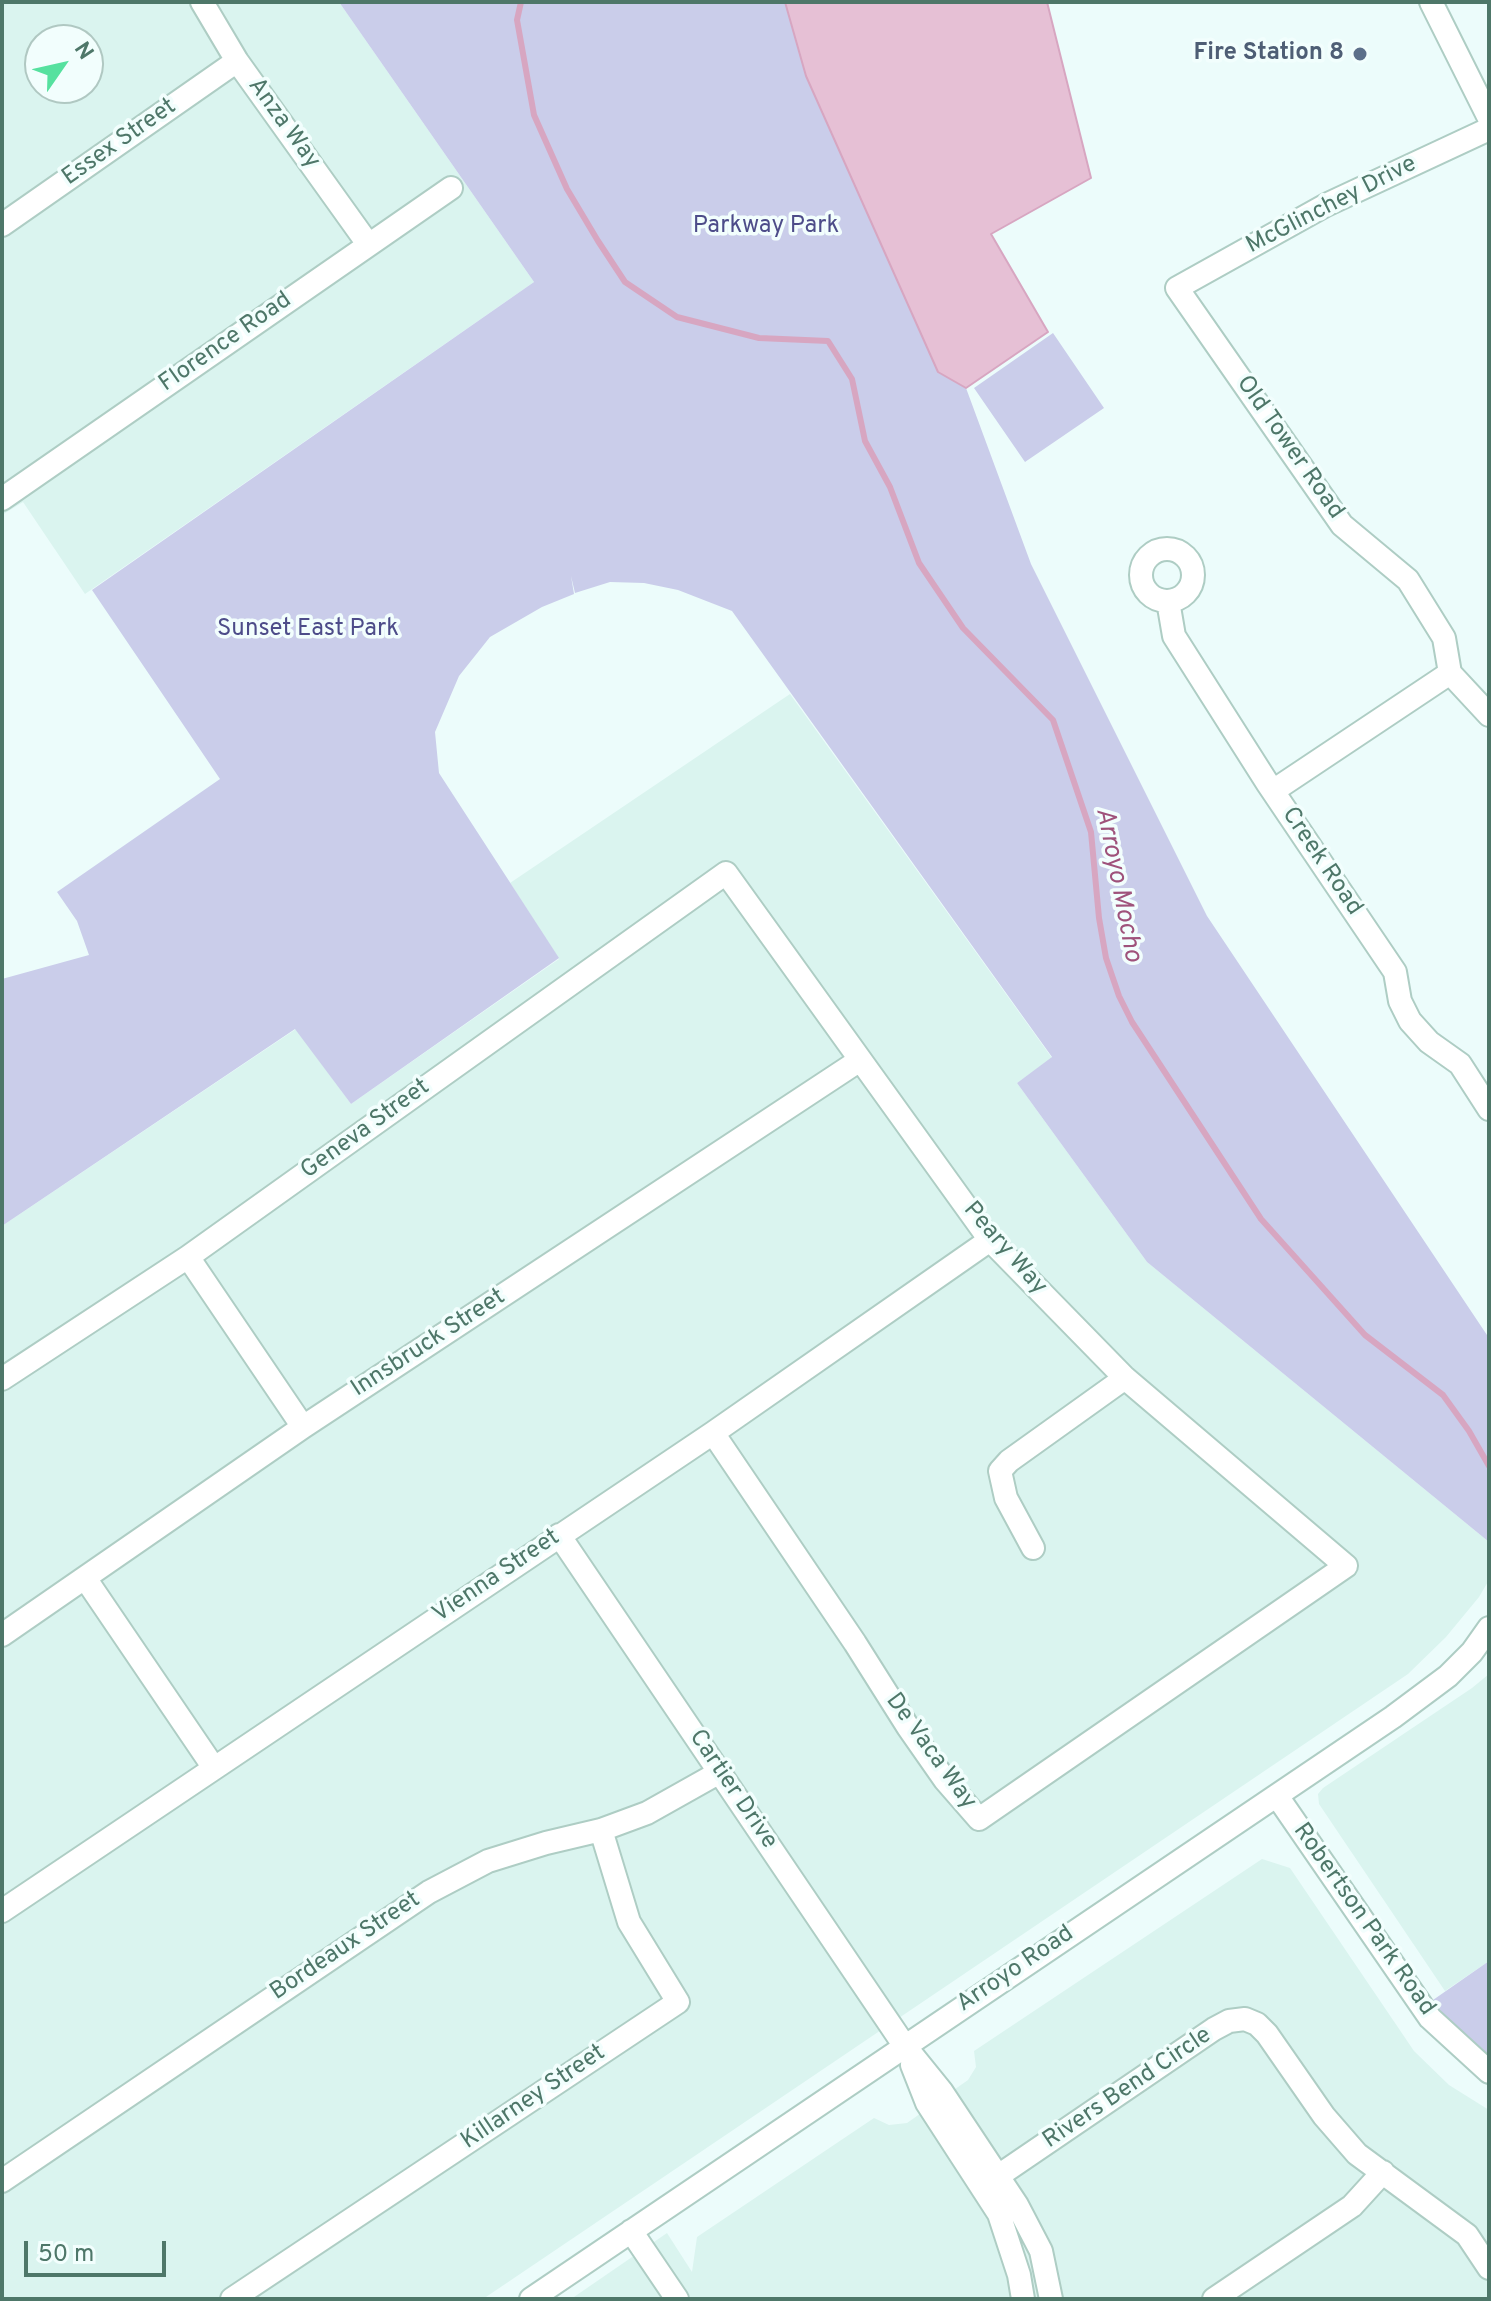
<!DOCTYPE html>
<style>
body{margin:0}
#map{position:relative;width:1491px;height:2301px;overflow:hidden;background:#ecfcfb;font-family:Overpass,sans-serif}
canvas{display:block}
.frame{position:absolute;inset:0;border:4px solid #4e7769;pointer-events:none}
.north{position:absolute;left:24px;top:24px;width:80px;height:80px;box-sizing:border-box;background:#f2fefd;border:2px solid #b0c8c2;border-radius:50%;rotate:56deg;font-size:22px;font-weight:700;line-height:32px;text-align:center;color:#4e7769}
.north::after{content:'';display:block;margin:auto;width:28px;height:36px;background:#56e19f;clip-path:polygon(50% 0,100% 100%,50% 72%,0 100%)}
.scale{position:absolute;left:24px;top:2241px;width:142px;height:36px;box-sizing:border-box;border:4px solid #4e7769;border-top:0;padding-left:10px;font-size:24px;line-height:28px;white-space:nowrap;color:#4e7769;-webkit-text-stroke:6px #f2fefd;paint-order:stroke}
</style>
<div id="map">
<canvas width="1491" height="2301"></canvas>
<div class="frame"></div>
<div class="north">N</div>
<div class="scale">50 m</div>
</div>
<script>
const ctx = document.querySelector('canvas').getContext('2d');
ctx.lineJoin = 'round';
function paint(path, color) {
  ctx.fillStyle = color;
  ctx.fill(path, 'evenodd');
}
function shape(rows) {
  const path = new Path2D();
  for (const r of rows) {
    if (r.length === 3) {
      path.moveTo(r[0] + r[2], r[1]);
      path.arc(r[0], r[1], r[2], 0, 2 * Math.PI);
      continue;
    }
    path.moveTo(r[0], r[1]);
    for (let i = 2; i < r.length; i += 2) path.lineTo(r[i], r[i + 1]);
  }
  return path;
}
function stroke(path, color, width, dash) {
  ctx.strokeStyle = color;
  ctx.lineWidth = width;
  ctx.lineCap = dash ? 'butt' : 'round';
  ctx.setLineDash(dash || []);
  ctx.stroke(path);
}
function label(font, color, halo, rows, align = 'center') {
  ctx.font = font + ' Overpass,sans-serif';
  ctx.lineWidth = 7;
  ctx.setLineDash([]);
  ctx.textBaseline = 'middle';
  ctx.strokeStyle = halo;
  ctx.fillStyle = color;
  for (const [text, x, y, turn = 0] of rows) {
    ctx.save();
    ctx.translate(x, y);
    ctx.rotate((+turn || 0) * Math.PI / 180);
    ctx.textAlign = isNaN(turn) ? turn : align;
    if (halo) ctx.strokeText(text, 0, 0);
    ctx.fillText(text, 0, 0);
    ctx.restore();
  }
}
const residential = shape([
 [2,2,339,2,534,282,85,594,23,502,2,515],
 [40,40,88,40,88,88,40,88],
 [790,694,1052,1058,1017,1083,1147,1262,1489,1542,1489,1580,1479,1597,1446,1637,1408,1674,483,2299,2,2299,2,1226,296,1029,351,1104,559,959,510,883],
 [1489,1674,1489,1961,1445,1991,1319,1804,1318,1794,1323,1788,1472,1688],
 [1262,1859,1290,1868,1414,2051,1449,2085,1489,2110,1489,2299,571,2299,667,2233,692,2272,697,2237,874,2118,889,2125,907,2123,968,2080,976,2067,974,2051]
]);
const green = shape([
 [339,2,1047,2,1091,178,991,234,1048,332,966,388,1031,564,1207,916,1489,1338,1489,1542,1147,1262,1017,1083,1052,1057,732,611,678,590,644,583,610,582,575,593,571,576,574,594,542,607,490,637,459,676,435,732,439,773,559,958,351,1104,295,1029,2,1226,2,979,89,955,77,921,57,892,220,779,92,590,534,282],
 [1053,333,1104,408,1025,462,974,388],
 [1489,1961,1489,2056,1454,2029,1433,2000]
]);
const water = shape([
 [785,2,1047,2,1091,178,991,234,1048,332,966,388,938,372,806,76,785,2]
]);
const stream = shape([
 [521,2,517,20,534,115,567,189,598,241,625,282,677,317,759,338,828,341,852,379,865,441,890,487,919,563,963,628,1053,720,1091,832,1099,918,1106,958,1119,996,1132,1022,1261,1219,1365,1335,1443,1395,1469,1431,1489,1466]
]);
const minor = shape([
 [202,2,237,61,368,244],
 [1431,2,1489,118],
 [1489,129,1326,205,1177,288,1342,525,1408,580,1444,638,1450,673,1489,715],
 [2,225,237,61],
 [2,499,451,188],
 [1167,575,26],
 [1168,601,1174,636,1268,784,1395,972,1400,1001,1410,1021,1429,1042,1460,1064,1489,1109],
 [1273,791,1450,673],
 [188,1257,303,1427],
 [2,1379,188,1257,726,873,990,1240,1125,1378,1346,1566,979,1819,945,1780,908,1727,855,1643,713,1433],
 [559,1535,904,2045,942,2092,1017,2205,1041,2251,1051,2299],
 [1033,1548,1006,1498,1000,1471,1009,1461,1125,1378],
 [85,1578,214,1768],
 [2,1635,303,1427,860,1060],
 [1277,1796,1430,2018,1489,2072],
 [2,1911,713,1433,990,1240],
 [912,2065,927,2103,999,2214,1019,2275,1023,2299],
 [2,2181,429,1892,488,1861,546,1843,601,1830,647,1813,720,1772],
 [982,2187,1214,2029,1229,2021,1245,2019,1257,2024,1267,2034,1324,2116,1357,2154,1467,2235,1489,2268],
 [631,2231,677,2299],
 [232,2299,678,2002,629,1922,601,1830],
 [531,2299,1393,1717,1448,1676,1472,1652,1489,1628],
 [1214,2299,1352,2206,1383,2172]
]);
const markers = [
 [1360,54,8,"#5c6f8a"]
];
const serviceNames = [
 ["Fire Station 8",1344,54]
];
const streetNames = [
 ["Anza Way",283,124,54],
 ["Essex Street",120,143,-35],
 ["McGlinchey Drive",1332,206,-27],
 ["Florence Road",226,343,-35],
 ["Old Tower Road",1289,448,55],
 ["Creek Road",1321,862,56],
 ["Geneva Street",366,1130,-36],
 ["Peary Way",1004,1249,49],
 ["Innsbruck Street",429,1344,-33],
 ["Vienna Street",497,1577,-34],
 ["De Vaca Way",930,1752,54],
 ["Cartier Drive",732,1790,56],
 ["Robertson Park Road",1363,1920,55],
 ["Bordeaux Street",346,1947,-34],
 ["Arroyo Road",1016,1970,-34],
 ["Rivers Bend Circle",1128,2089,-34],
 ["Killarney Street",534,2098,-34]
];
const parkNames = [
 ["Parkway Park",766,227],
 ["Sunset East Park",308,630]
];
const waterNames = [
 ["Arroyo Mocho",1117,885,79]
];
paint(residential, '#daf4ef');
paint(green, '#cacdea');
paint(water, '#e6c0d5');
stroke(water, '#d7a6c1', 2);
stroke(stream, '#d7a6c1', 6);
stroke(minor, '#aecdc4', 26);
stroke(minor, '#fff', 22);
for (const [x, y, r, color] of markers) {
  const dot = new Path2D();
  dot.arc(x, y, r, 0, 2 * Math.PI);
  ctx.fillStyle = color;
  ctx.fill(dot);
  stroke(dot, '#f2fefd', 3);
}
label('bold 24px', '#4e5e75', '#f2fefd', serviceNames, 'right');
label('24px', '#4e7769', '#f2fefd', streetNames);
label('24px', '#4d4c89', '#f2fefd', parkNames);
label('italic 26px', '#9f527b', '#f2fefd', waterNames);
</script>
